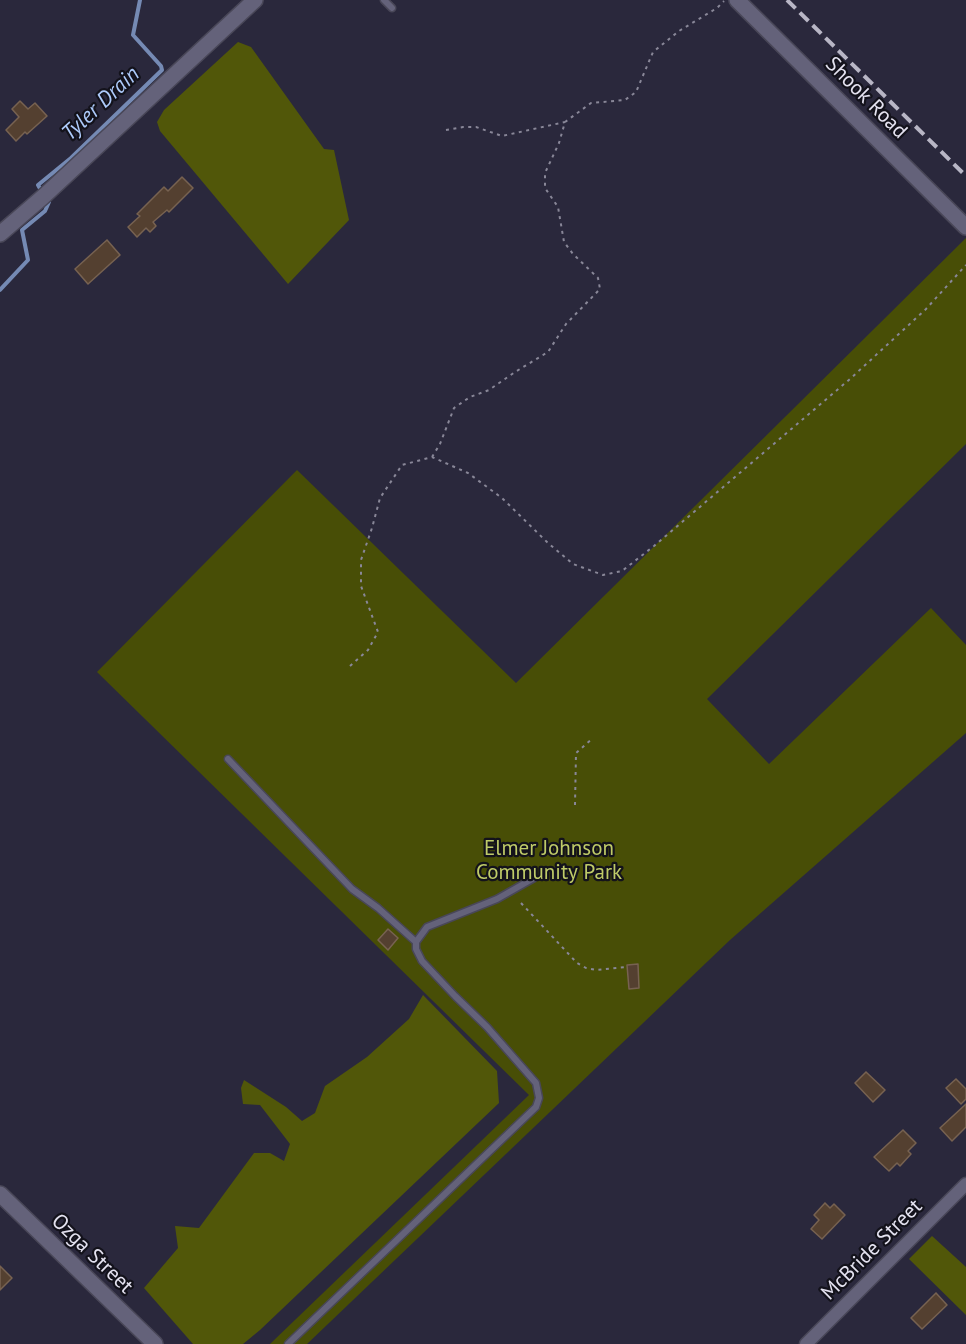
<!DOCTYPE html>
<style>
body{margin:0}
canvas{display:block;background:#2a283c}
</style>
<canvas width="966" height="1344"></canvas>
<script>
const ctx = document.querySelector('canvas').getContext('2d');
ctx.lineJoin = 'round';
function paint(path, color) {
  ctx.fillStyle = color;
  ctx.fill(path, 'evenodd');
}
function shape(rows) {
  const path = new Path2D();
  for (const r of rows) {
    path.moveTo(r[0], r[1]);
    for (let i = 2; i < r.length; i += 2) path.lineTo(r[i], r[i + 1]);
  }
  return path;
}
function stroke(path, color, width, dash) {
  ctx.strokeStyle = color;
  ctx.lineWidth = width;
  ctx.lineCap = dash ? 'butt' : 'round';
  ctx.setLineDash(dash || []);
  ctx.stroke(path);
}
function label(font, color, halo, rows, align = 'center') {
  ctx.font = font + ' "PT Sans",sans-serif';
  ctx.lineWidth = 4.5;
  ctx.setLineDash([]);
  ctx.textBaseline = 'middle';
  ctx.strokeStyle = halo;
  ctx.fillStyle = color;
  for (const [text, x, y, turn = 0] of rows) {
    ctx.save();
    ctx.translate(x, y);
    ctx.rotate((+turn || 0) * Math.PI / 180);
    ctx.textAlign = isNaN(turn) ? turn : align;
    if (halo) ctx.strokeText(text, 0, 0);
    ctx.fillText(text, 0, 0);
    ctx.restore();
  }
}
const green = shape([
 [966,238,966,444,707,699,769,764,931,608,966,645,966,733,730,940,307,1344,270,1344,529,1095,97,672,297,470,516,683]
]);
const forest = shape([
 [238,42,251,47,324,149,334,150,349,220,288,284,160,131,157,122,164,110],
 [423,995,497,1071,499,1103,260,1330,243,1344,193,1344,144,1288,178,1248,175,1226,199,1228,254,1153,270,1153,284,1161,290,1144,260,1105,243,1104,241,1088,244,1080,286,1107,302,1121,315,1113,325,1086,367,1057,409,1019],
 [932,1236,966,1267,966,1315,909,1259]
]);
const stream = shape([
 [42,192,38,185,71,158,162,70,161,66,133,35,140,0],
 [0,290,28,260,22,230,45,211,49,202]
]);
const building = shape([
 [20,101,28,109,35,103,47,116,27,134,25,132,16,141,6,130,19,117,12,109,20,101],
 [182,177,193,188,169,212,167,210,153,222,156,226,150,232,146,228,137,237,128,227,140,216,137,214,164,187,168,191,182,177],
 [107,240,120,255,88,284,75,269,107,240],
 [388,929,398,938,388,950,378,940,388,929],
 [638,964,639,988,629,989,627,965,638,964],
 [866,1072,885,1090,873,1102,855,1083,866,1072],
 [956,1079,966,1089,966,1099,961,1104,946,1088,956,1079],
 [966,1104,966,1127,952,1141,940,1128,966,1104],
 [903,1130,916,1143,908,1151,911,1154,900,1166,897,1163,889,1171,874,1157,903,1130],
 [825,1203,830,1208,834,1204,845,1215,822,1239,811,1229,819,1220,814,1215,825,1203],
 [0,1266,12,1278,0,1290,0,1266],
 [936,1293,947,1305,922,1329,911,1318,936,1293]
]);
const path = shape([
 [446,130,463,127,476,127,502,136,565,122],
 [432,457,440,444,454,408,470,397,489,390,515,372,548,352,566,324,600,289,598,278,573,254,564,242,558,207,545,188,545,173,559,143,565,122,591,103,625,100,636,92,653,52,679,31,717,8,724,1],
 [350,666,368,650,378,632,361,586,361,560,372,528,380,498,402,465,432,457,468,473,502,498,548,543,573,564,603,575,622,571,654,546,850,379,926,309,966,265],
 [575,805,576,753,593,738],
 [521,903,577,963,586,968,596,970,627,967]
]);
const lane = shape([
 [384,0,392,8],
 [228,759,352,889,378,908,416,942],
 [288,1344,536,1107,539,1098,536,1083,487,1027,455,996,422,961,416,949,416,942,427,927,497,899,534,878]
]);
const street = shape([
 [806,1344,966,1184]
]);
const secondary = shape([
 [737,0,966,227],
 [0,234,44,196,255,0],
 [0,1194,155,1344]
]);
const rail = shape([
 [787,0,966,176]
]);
const streetNames = [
 ["Shook Road",866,98,45],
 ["McBride Street",872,1250,-45],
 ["Ozga Street",92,1254,44]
];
const parkNames = [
 ["Elmer Johnson",549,849],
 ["Community Park",549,873]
];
const waterNames = [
 ["Tyler Drain",101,104,-43]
];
paint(green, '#484e06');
paint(forest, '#515709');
stroke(stream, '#758ab4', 4);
paint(building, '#544030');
stroke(building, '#776251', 1.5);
stroke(lane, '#494758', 9);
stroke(street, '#494758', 15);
stroke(secondary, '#494758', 18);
stroke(path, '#898798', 2, [3, 4.5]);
stroke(lane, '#64627a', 6);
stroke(street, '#64627a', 12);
stroke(secondary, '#64627a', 15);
stroke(rail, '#b8b6c5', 4, [12, 6]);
label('21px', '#e4e2f0', '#13121b', streetNames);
label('21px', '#bfcb68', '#13121b', parkNames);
label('italic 22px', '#adcafa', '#13121b', waterNames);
</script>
